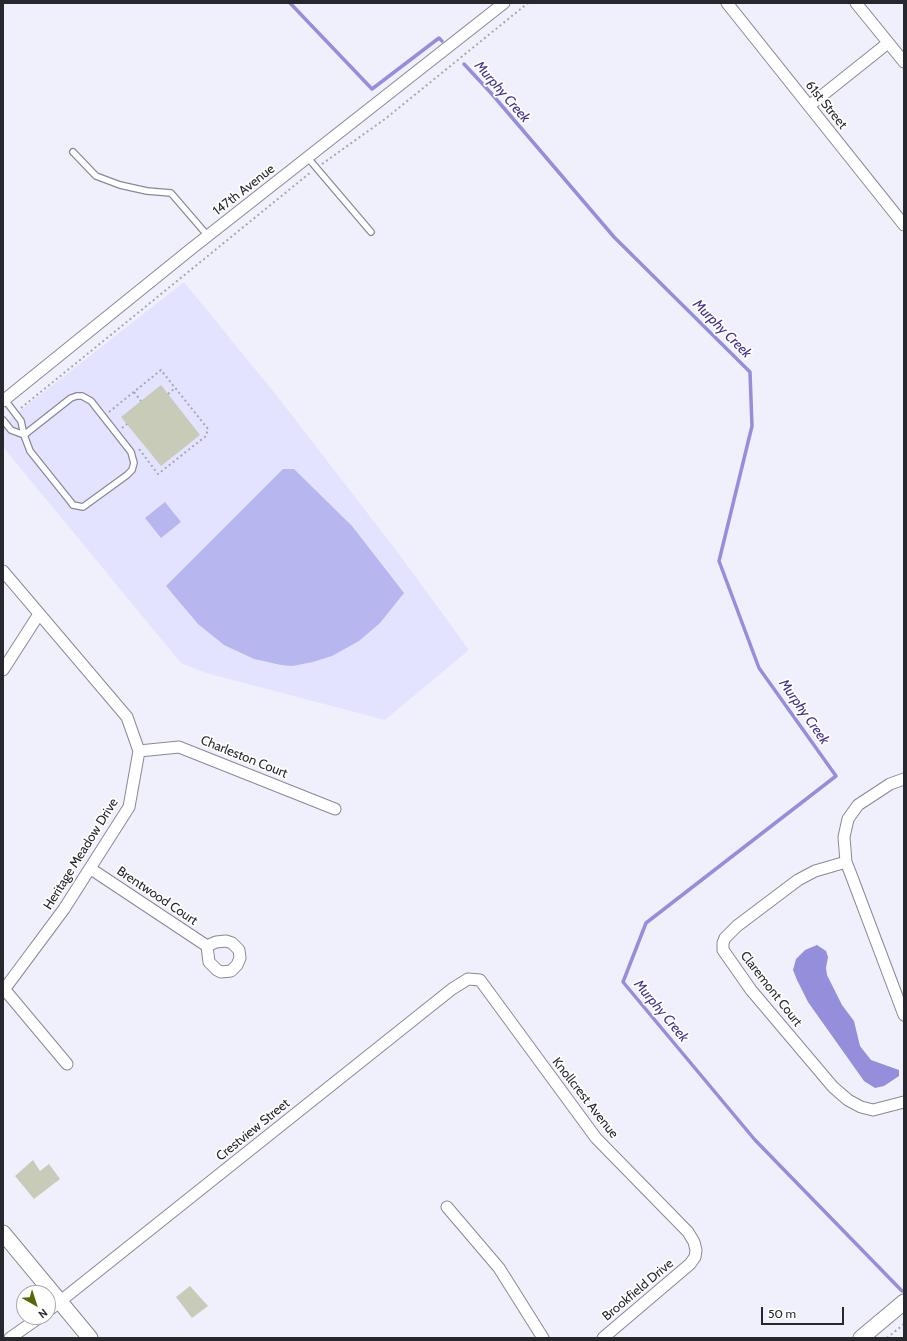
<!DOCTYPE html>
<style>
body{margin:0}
#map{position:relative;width:907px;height:1341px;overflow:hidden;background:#f0f0fc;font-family:Cabin,sans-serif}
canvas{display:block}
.frame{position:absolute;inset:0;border:4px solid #27272e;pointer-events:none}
.north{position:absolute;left:16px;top:1285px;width:40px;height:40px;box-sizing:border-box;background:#fefefe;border:1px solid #a8a8ab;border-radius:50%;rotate:141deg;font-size:11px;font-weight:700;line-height:16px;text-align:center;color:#27272e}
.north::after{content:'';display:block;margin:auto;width:14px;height:18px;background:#5b6608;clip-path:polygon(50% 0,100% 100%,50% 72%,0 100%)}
.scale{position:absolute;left:761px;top:1307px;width:83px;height:18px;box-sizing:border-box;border:2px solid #27272e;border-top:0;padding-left:5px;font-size:12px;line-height:14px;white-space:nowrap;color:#27272e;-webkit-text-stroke:3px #fefefe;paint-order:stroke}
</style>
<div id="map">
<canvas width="907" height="1341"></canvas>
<div class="frame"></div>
<div class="north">N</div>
<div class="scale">50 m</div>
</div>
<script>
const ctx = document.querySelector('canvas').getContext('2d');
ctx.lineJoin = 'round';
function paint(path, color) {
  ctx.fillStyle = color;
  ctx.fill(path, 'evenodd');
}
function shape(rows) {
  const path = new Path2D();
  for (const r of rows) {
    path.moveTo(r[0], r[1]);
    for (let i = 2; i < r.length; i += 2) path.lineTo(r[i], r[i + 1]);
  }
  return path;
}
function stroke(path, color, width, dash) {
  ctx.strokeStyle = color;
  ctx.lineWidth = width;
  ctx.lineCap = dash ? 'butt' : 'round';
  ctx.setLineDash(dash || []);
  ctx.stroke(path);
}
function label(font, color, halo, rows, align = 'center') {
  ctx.font = font + ' Cabin,sans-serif';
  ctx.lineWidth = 3.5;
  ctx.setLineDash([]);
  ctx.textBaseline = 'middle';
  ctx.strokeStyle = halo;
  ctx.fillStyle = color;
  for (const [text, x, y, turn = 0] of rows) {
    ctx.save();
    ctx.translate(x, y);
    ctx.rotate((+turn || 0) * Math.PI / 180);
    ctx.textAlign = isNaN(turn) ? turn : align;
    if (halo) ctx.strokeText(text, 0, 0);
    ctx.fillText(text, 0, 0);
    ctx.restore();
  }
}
const built = shape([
 [184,282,277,396,399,554,469,650,385,720,206,673,181,663,3,447,3,424]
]);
const green = shape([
 [283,469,294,469,352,526,404,593,380,623,359,641,332,656,313,662,292,666,281,665,254,659,224,645,198,624,166,586],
 [165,502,181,522,161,538,145,518]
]);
const water = shape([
 [817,945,826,951,828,957,826,968,827,975,842,1005,854,1021,860,1046,871,1060,899,1070,899,1076,884,1086,875,1088,864,1081,808,1002,797,980,793,970,796,959,805,950]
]);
const stream = shape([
 [290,3,372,89,439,38,442,41],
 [464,64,491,93,614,237,750,372,752,426,719,561,759,668,836,776,646,923,623,982,755,1140,902,1291]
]);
const building = shape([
 [161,385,200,435,161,466,121,417],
 [33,1160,40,1171,49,1164,60,1179,34,1199,15,1176],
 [190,1286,208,1306,192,1318,176,1297]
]);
const path = shape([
 [322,164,385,119,528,3],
 [134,392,141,401],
 [168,394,175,388],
 [21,408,311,172],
 [109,412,161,370,208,429,206,436,158,474,139,449],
 [122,428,127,424],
 [887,1338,904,1324]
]);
const lane = shape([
 [73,152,96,176,120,185,147,191,171,193,208,236],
 [308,158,371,232],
 [77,396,82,396,91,401,131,452,134,463,132,470,127,475,83,507,73,505,70,501,30,451,24,435,71,398,77,396],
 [3,420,11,430,24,435,21,421,5,400]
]);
const street = shape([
 [727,3,904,225],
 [856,3,904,62],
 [809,106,888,43],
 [3,401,191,249,504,3],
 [3,571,127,717,139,751,129,807,64,909,3,991],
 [3,670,39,614],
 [139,751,179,747,335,809],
 [904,779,890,784,858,805,848,819,844,837,846,862,850,872,904,1015],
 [846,862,815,871,798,880,737,926,725,938,723,943,723,950,751,990,833,1087,848,1100,861,1107,873,1110,904,1102],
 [91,869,207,946,216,942,226,941,232,943,239,950,240,958,237,965,231,971,221,972,217,970,209,962,207,946],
 [5,990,67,1064],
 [447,1207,499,1268,543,1338],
 [48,1311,452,989,468,979,480,980,596,1138,688,1232,694,1242,696,1250,695,1257,690,1264,603,1338],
 [10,1338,40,1317]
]);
const secondary = shape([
 [3,1233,90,1338],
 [861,1338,904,1302]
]);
const streetNames = [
 ["61st Street",826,105,51],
 ["147th Avenue",244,190,-38],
 ["Charleston Court",244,757,22],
 ["Heritage Meadow Drive",81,854,-58],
 ["Brentwood Court",157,896,34],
 ["Claremont Court",771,989,52],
 ["Knollcrest Avenue",585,1098,52],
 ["Crestview Street",253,1130,-39],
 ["Brookfield Drive",638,1290,-40]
];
const waterNames = [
 ["Murphy Creek",502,92,49],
 ["Murphy Creek",722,329,45],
 ["Murphy Creek",804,712,55],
 ["Murphy Creek",661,1011,50]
];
paint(built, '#e4e3ff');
paint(green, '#b8b6ef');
paint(water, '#948edb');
stroke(stream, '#948edb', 3.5);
paint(building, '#c7cbb8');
stroke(lane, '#89889b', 8);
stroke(street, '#89889b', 13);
stroke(secondary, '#89889b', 17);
stroke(path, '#a7a7b1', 2, [2, 3]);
stroke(lane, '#fff', 5.5);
stroke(street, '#fff', 11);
stroke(secondary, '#fff', 15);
label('13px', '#27272e', '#fefefe', streetNames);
label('italic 14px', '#43328c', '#fefefe', waterNames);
</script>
